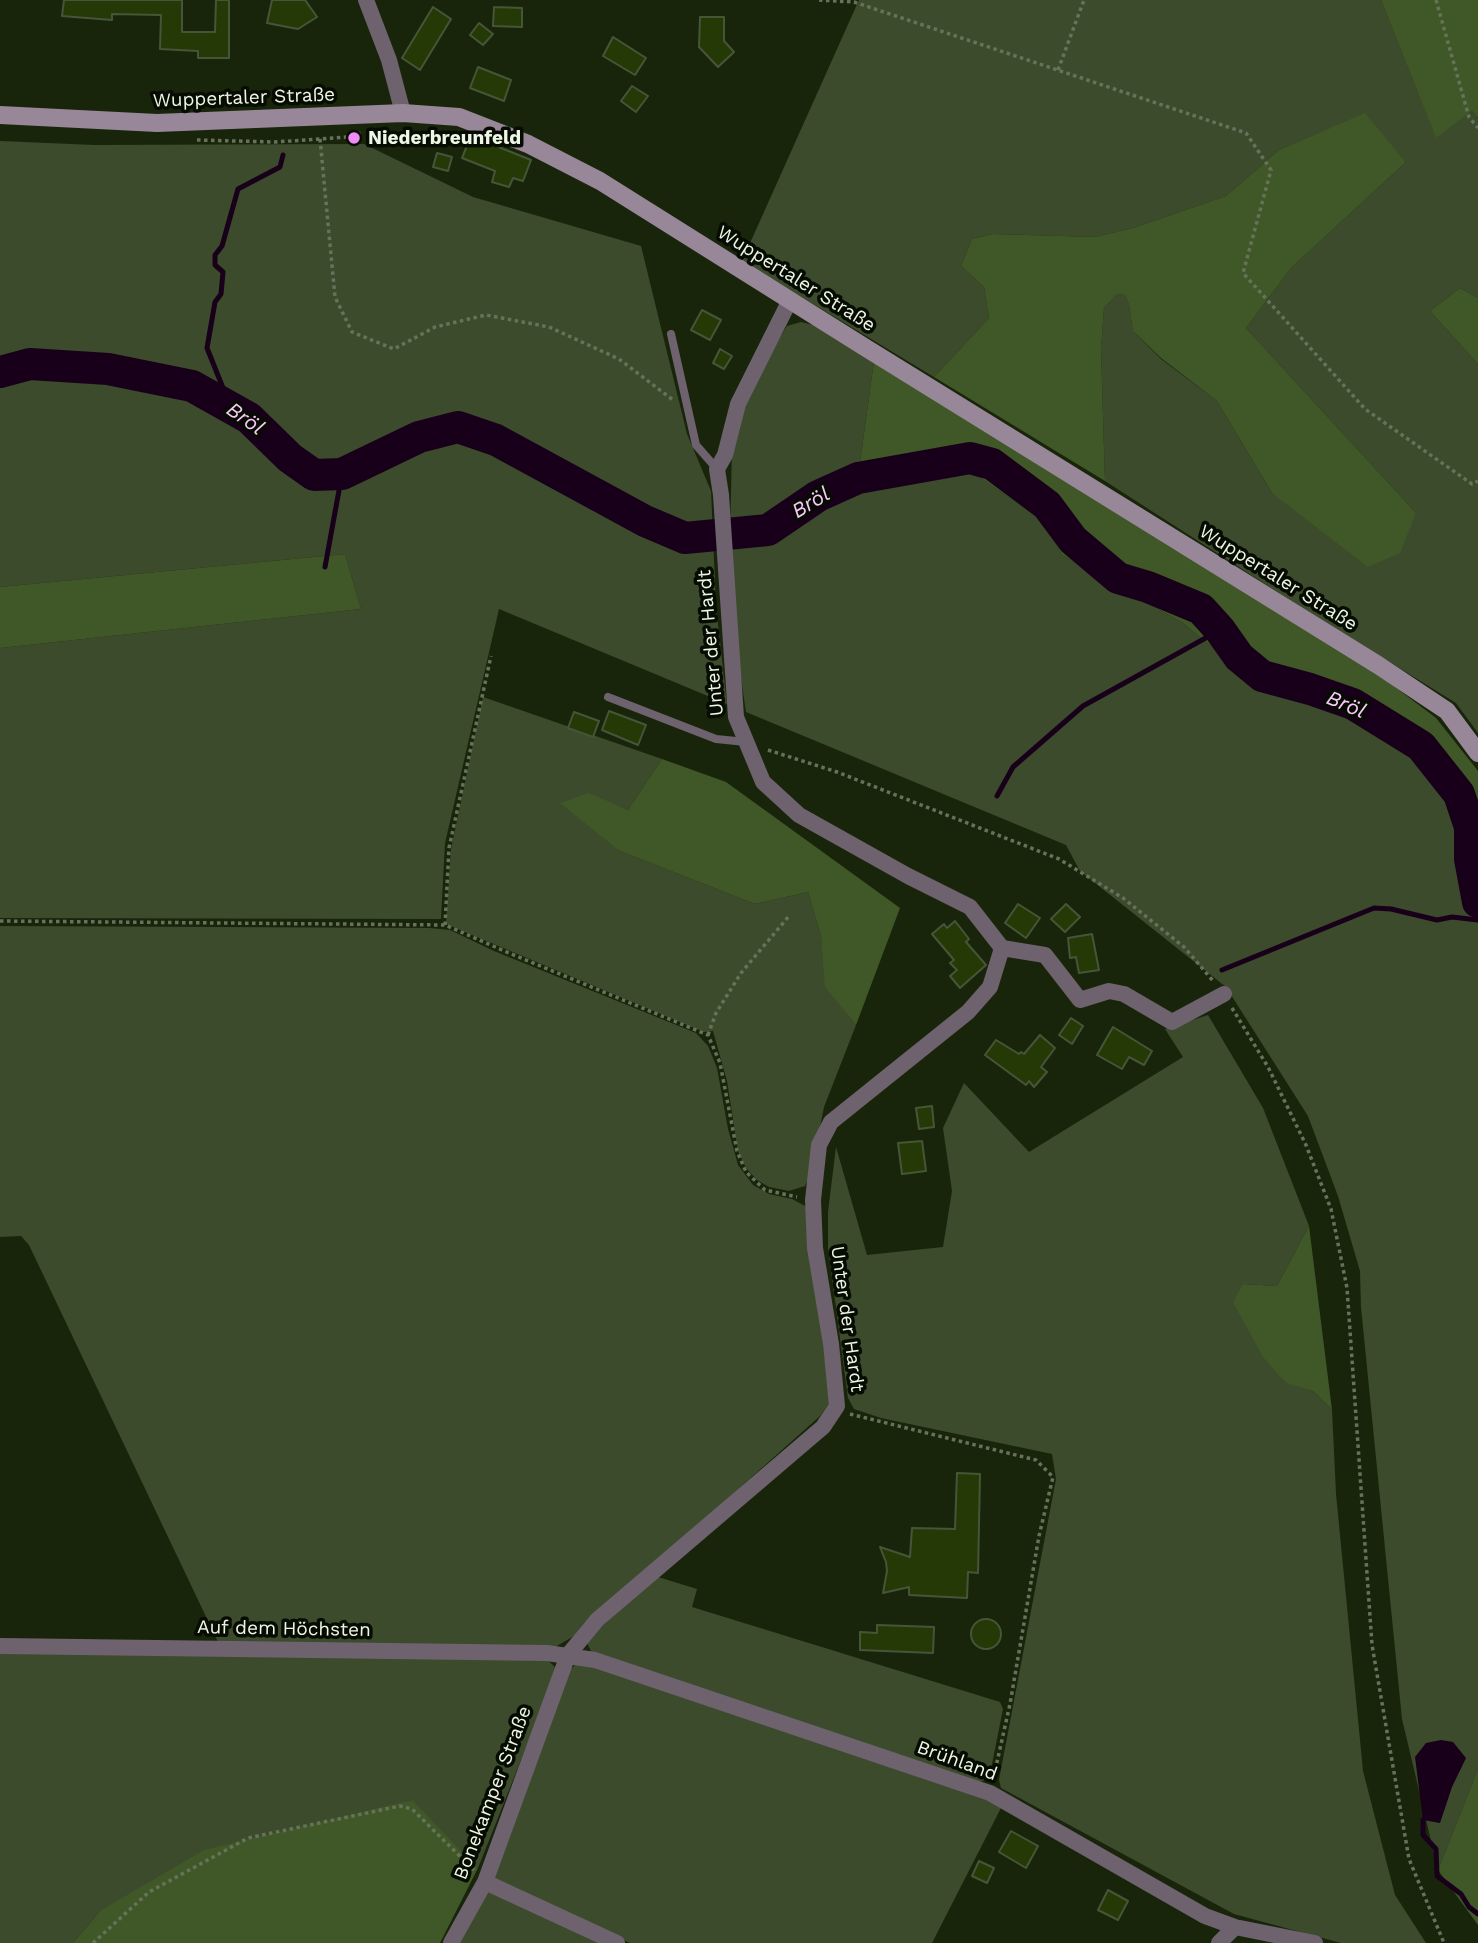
<!DOCTYPE html>
<meta charset="utf-8">
<style>
body{margin:0}
canvas{display:block;background:#19250b}
</style>
<canvas width="1478" height="1943"></canvas>
<script>
const ctx = document.querySelector('canvas').getContext('2d');
ctx.lineJoin = 'round';
function paint(path, color) {
  ctx.fillStyle = color;
  ctx.fill(path, 'evenodd');
}
function shape(rows) {
  const path = new Path2D();
  for (const r of rows) {
    if (r.length === 3) {
      path.moveTo(r[0] + r[2], r[1]);
      path.arc(r[0], r[1], r[2], 0, 2 * Math.PI);
      continue;
    }
    path.moveTo(r[0], r[1]);
    for (let i = 2; i < r.length; i += 2) path.lineTo(r[i], r[i + 1]);
  }
  return path;
}
function stroke(path, color, width, dash) {
  ctx.strokeStyle = color;
  ctx.lineWidth = width;
  ctx.lineCap = dash ? 'butt' : 'round';
  ctx.setLineDash(dash || []);
  ctx.stroke(path);
}
function label(font, color, halo, rows, align = 'center') {
  ctx.font = font + ' "Work Sans",sans-serif';
  ctx.lineWidth = 7;
  ctx.setLineDash([]);
  ctx.textBaseline = 'middle';
  ctx.strokeStyle = halo;
  ctx.fillStyle = color;
  for (const [text, x, y, turn = 0] of rows) {
    ctx.save();
    ctx.translate(x, y);
    ctx.rotate((+turn || 0) * Math.PI / 180);
    ctx.textAlign = isNaN(turn) ? turn : align;
    if (halo) ctx.strokeText(text, 0, 0);
    ctx.fillText(text, 0, 0);
    ctx.restore();
  }
}
const green = shape([
 [859,0,1381,0,1436,137,1472,111,1478,118,1478,298,1460,288,1430,311,1478,364,1478,733,1456,703,1307,611,1105,481,1101,349,1104,308,1117,294,1125,295,1129,305,1133,331,1161,359,1217,401,1272,493,1416,513,1246,328,1291,268,1406,162,1365,114,1279,150,1226,196,1133,228,1095,237,992,234,972,239,961,266,984,287,989,318,934,377,742,261],
 [0,141,94,145,364,144,473,197,641,246,687,434,711,491,716,606,727,704,499,609,445,843,441,919,0,918,0,648,361,609,345,554,0,587],
 [801,322,818,326,874,361,859,470,885,489,926,475,972,472,1043,521,1062,555,1183,623,1239,669,1295,700,1369,724,1440,774,1478,920,1478,1769,1438,1870,1402,1719,1361,1307,1360,1271,1338,1196,1308,1116,1226,987,1080,871,1066,845,746,712,737,651,730,538,732,448,745,405,768,357,787,326],
 [483,697,662,759,628,810,589,794,620,851,755,904,808,892,821,936,826,987,856,1025,824,1107,810,1175,805,1186,789,1191,769,1187,757,1180,746,1168,738,1151,727,1081,713,1031,704,1032,446,924,451,849],
 [0,926,429,928,450,930,494,951,696,1033,708,1046,717,1068,728,1129,738,1165,753,1185,769,1194,792,1199,807,1207,830,1402,820,1416,604,1609,585,1622,574,1636,555,1647,220,1646,29,1245,21,1236,0,1237],
 [1208,1015,1263,1108,1309,1226,1277,1286,1243,1284,1286,1382,1313,1391,1332,1410,1336,1494,1363,1771,1395,1895,1426,1943,1341,1943,1234,1914,1001,1788,999,1780,1056,1479,1052,1454,881,1418,854,1409,848,1398,828,1248,828,1212,836,1147,867,1255,943,1247,952,1191,943,1128,964,1083,1029,1152,1183,1057,1165,1029],
 [658,1577,697,1589,692,1607,1000,1702,1003,1709,990,1774,985,1780,977,1783,599,1657,591,1651,587,1643,592,1635],
 [0,1651,545,1658,554,1666,556,1672,478,1868,411,1800,100,1911,73,1943,0,1943],
 [582,1663,1003,1804,932,1943,630,1943,501,1884,494,1878,567,1673,575,1665],
 [485,1888,608,1943,457,1943]
]);
const forest = shape([
 [1381,0,1478,0,1478,118,1472,111,1436,138],
 [1365,113,1406,162,1291,268,1246,328,1416,513,1400,553,1368,567,1272,493,1217,401,1161,358,1133,331,1129,305,1125,295,1117,294,1104,308,1101,349,1105,481,934,377,989,318,984,287,961,266,972,239,992,234,1095,237,1133,228,1226,196,1279,150],
 [1460,288,1478,298,1478,364,1430,311],
 [874,361,1366,665,1436,718,1478,771,1478,920,1440,774,1369,724,1295,700,1239,669,1183,623,1062,555,1043,521,972,472,926,475,885,489,869,486,859,470],
 [345,554,361,609,0,648,0,587],
 [662,759,726,782,900,908,856,1025,825,987,821,936,808,892,755,904,620,851,560,803,589,793,628,810],
 [1309,1226,1332,1410,1313,1391,1286,1383,1263,1357,1233,1302,1243,1284,1277,1286],
 [1478,1769,1478,1925,1438,1870],
 [412,1800,478,1868,440,1943,73,1943,100,1911,204,1850]
]);
const water = shape([
 [1441,1740,1453,1742,1466,1758,1452,1787,1440,1823,1423,1820,1415,1757,1426,1743]
]);
const stream = shape([
 [231,408,207,348,215,302,221,294,223,272,215,265,215,255,222,246,238,189,280,167,283,155],
 [325,567,342,474],
 [997,796,1013,767,1083,706,1220,630],
 [1222,970,1374,908,1391,909,1437,920,1452,917,1478,920],
 [1423,1820,1423,1835,1436,1849,1437,1876,1461,1894,1469,1907,1478,1914]
]);
const river = shape([
 [0,372,30,364,108,369,192,386,249,418,290,458,314,475,342,474,419,437,458,427,496,440,645,521,685,538,768,530,818,496,858,478,970,458,992,464,1047,505,1073,540,1118,578,1148,587,1201,609,1220,630,1239,657,1262,676,1310,689,1353,704,1421,746,1459,794,1470,827,1470,859,1478,902]
]);
const building = shape([
 [64,0,182,0,182,32,215,32,216,0,229,0,229,58,198,58,198,51,160,49,161,15,112,14,112,20,62,16,64,0],
 [272,0,305,0,317,17,298,29,267,23,272,0],
 [433,7,451,19,420,70,402,58,433,7],
 [494,7,522,8,522,27,493,26,494,7],
 [700,17,724,17,724,41,734,52,718,67,699,47,700,17],
 [479,23,493,34,483,45,470,35,479,23],
 [613,37,646,58,635,75,603,56,613,37],
 [478,67,511,80,504,101,470,88,478,67],
 [632,86,648,96,636,112,621,101,632,86],
 [471,136,531,160,523,181,513,178,509,187,492,182,495,171,462,158,471,136],
 [437,153,452,157,448,171,433,167,437,153],
 [702,310,721,320,710,340,691,330,702,310],
 [720,349,732,356,724,369,713,363,720,349],
 [609,711,646,725,638,745,602,730,609,711],
 [574,712,599,721,593,737,568,728,574,712],
 [1018,904,1040,918,1026,938,1005,923,1018,904],
 [1066,904,1080,917,1065,932,1051,919,1066,904],
 [955,921,969,939,966,942,986,965,960,988,950,976,957,970,950,963,954,960,932,934,944,924,947,928,955,921],
 [1092,934,1099,970,1079,973,1076,957,1070,958,1068,938,1092,934],
 [1071,1018,1083,1026,1072,1044,1059,1035,1071,1018],
 [1113,1027,1152,1051,1144,1065,1129,1057,1122,1069,1097,1055,1113,1027],
 [1040,1035,1055,1048,1041,1067,1047,1072,1034,1087,1029,1081,1026,1085,985,1055,996,1040,1019,1054,1021,1052,1024,1054,1040,1035],
 [932,1106,934,1127,919,1129,916,1108,932,1106],
 [922,1141,926,1171,902,1174,898,1143,922,1141],
 [957,1473,980,1474,978,1573,968,1572,967,1598,909,1595,909,1587,883,1593,887,1571,886,1562,880,1547,910,1557,912,1528,955,1529,957,1473],
 [986,1634,15],
 [877,1625,934,1627,933,1653,860,1650,860,1632,877,1633,877,1625],
 [1011,1831,1038,1846,1026,1868,999,1852,1011,1831],
 [979,1861,994,1868,987,1883,972,1876,979,1861],
 [1108,1890,1128,1901,1118,1920,1098,1910,1108,1890]
]);
const path = shape([
 [819,0,854,2,1246,133,1271,170,1243,273,1365,409,1472,484,1478,481],
 [1436,0,1469,117,1478,128],
 [1058,70,1084,0],
 [320,139,335,297,352,332,394,349,435,327,486,315,549,327,619,359,673,400],
 [197,140,275,142,349,137,361,133],
 [768,750,837,772,1059,859,1123,898,1184,947,1214,982],
 [0,921,445,925,509,953,708,1035,720,1063,737,1151,746,1172,765,1190,797,1197],
 [445,925,449,848,491,656],
 [1232,1008,1268,1067,1306,1145,1331,1209,1347,1288,1372,1645,1409,1859,1444,1943],
 [708,1035,716,1013,741,973,789,916],
 [850,1414,1036,1460,1053,1477,1039,1536,1010,1704,993,1780],
 [93,1943,149,1892,248,1838,400,1806,412,1809,474,1870]
]);
const service = shape([
 [671,334,696,445,717,469],
 [608,697,716,739,746,742]
]);
const minor = shape([
 [366,0,389,60,403,113],
 [1002,948,1045,955,1080,1000,1109,991,1124,994,1172,1022,1224,994],
 [0,1646,547,1653,595,1660,990,1793,1205,1916,1235,1927,1315,1943],
 [485,1882,617,1943],
 [451,1943,485,1882,568,1655,597,1620,823,1427,837,1406,831,1344,815,1248,813,1200,819,1145,831,1122,968,1012,990,987,1002,948,970,907,908,876,799,815,763,782,736,717,721,495,717,469,725,455,738,404,790,300],
 [1219,1943,1235,1927]
]);
const secondary = shape([
 [0,115,157,123,403,113,459,117,528,144,600,181,866,348,1378,665,1447,711,1478,753]
]);
const markers = [
 [354,138,7,"#f28af3"]
];
const streetNames = [
 ["Wuppertaler Straße",244,98,-2],
 ["Wuppertaler Straße",796,279,32],
 ["Wuppertaler Straße",1278,578,32],
 ["Unter der Hardt",711,643,-95],
 ["Unter der Hardt",847,1319,82],
 ["Auf dem Höchsten",284,1629,1],
 ["Brühland",957,1761,20],
 ["Bonekamper Straße",493,1793,-69]
];
const poiNames = [
 ["Niederbreunfeld",368,138]
];
const waterNames = [
 ["Bröl",245,419,35],
 ["Bröl",811,503,-31],
 ["Bröl",1346,705,23]
];
paint(green, '#3c4b2c');
paint(forest, '#405827');
paint(water, '#18001a');
stroke(stream, '#18001a', 5);
stroke(river, '#18001a', 32);
paint(building, '#243906');
stroke(building, '#465538', 2);
stroke(path, '#67725b', 3.5, [3.5, 3.5]);
stroke(service, '#6d626d', 8);
stroke(minor, '#6d626d', 16);
stroke(secondary, '#988798', 18);
for (const [x, y, r, color] of markers) {
  const dot = new Path2D();
  dot.arc(x, y, r, 0, 2 * Math.PI);
  ctx.fillStyle = color;
  ctx.fill(dot);
  stroke(dot, '#070c03', 2.5);
}
label('19px', '#eef7e6', '#070c03', streetNames);
label('bold 19px', '#eef7e6', '#070c03', poiNames, 'left');
label('italic 21px', '#fcc9fc', '#070c03', waterNames);
</script>
